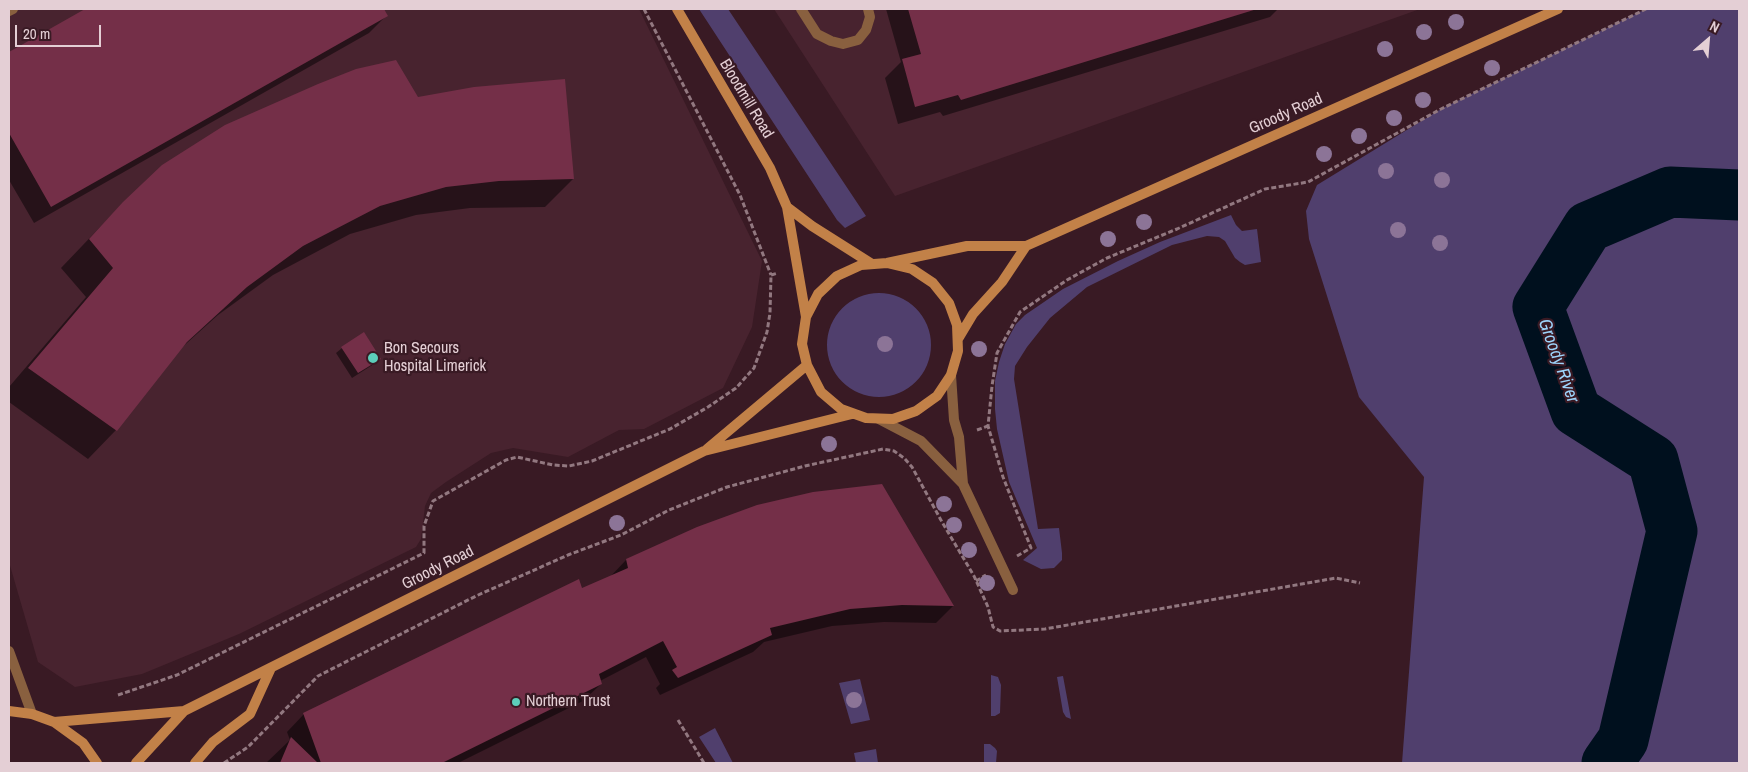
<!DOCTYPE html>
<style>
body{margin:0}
#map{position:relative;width:1748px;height:772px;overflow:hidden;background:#391a24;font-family:"Archivo Narrow",sans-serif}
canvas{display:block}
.frame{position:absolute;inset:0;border:10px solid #e4cfd5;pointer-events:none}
.north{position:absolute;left:1683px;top:15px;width:50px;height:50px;-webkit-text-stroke:4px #391a24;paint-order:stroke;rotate:27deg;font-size:14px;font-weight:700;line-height:20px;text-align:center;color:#e4cfd5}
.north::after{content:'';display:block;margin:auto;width:18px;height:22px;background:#e4cfd5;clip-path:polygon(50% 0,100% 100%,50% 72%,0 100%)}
.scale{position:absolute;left:15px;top:25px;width:86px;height:22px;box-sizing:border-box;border:2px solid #e4cfd5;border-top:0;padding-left:6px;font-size:15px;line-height:18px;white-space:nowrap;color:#e4cfd5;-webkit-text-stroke:4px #391a24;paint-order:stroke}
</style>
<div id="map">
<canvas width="1748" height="772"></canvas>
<div class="frame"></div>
<div class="north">N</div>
<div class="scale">20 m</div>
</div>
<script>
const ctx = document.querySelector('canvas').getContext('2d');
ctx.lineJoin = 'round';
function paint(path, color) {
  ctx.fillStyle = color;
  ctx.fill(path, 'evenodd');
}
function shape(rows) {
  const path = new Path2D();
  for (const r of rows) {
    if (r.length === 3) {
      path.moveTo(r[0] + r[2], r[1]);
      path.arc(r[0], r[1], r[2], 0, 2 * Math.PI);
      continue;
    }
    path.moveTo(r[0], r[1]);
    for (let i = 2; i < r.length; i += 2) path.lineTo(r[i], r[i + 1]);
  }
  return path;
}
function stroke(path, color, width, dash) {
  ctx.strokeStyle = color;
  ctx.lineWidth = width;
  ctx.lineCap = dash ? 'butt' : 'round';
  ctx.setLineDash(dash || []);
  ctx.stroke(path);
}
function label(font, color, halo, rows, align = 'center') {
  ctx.font = font + ' "Archivo Narrow",sans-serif';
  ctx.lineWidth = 4.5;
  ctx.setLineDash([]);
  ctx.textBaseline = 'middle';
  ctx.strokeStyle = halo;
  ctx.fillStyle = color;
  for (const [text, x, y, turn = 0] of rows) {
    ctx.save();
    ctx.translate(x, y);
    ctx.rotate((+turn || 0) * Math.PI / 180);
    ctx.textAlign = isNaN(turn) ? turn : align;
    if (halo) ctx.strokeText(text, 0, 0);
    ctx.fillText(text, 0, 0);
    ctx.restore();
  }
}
const built = shape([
 [9,9,639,9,762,261,752,327,723,388,644,429,619,430,568,457,513,448,491,453,446,482,431,493,425,506,421,539,416,547,239,634,142,674,75,687,38,662,9,562],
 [774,9,1420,9,895,196]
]);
const green = shape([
 [699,9,728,9,866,216,845,228,837,220],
 [1646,9,1739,9,1739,763,1402,763,1424,477,1359,397,1309,239,1306,211,1317,185,1441,109],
 [1231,215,1236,225,1242,231,1257,229,1261,262,1245,265,1240,262,1235,258,1225,241,1219,237,1207,236,1172,245,1087,287,1050,318,1027,347,1015,366,1014,379,1038,529,1059,528,1062,553,1062,560,1054,568,1041,569,1023,560,1037,548,1009,482,997,429,995,409,995,381,999,362,1005,344,1016,324,1025,315,1063,289,1118,261,1160,242],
 [879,345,52],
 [991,675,998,677,1001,685,1000,713,995,716,991,716],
 [1063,676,1071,719,1066,717,1063,712,1057,677],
 [860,679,870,720,851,724,839,683],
 [715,728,733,763,716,763,699,737],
 [984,744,990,744,995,748,997,751,996,763,984,763],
 [876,749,878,763,856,763,854,753]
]);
const shadow = shape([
 [88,9,383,9,387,15,369,33,34,223,9,180,9,54],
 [886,9,1278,9,1270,17,943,116,940,112,898,124,885,78,901,62],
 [417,99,573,179,545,207,470,208,416,215,350,234,273,275,218,315,178,351,116,430,88,459,9,402,9,387,86,297,61,268,124,202],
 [342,348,379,359,374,364,352,378,336,353],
 [626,560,953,606,936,623,884,622,832,626,764,642,753,652,660,695,656,688,660,684,646,657,600,681,601,684,583,701,458,763,266,763,290,740,287,732,304,714,609,578]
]);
const river = shape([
 [1607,763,1623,740,1672,531,1653,460,1576,411,1538,307,1588,227,1670,192,1739,195]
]);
const building = shape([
 [85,9,384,9,388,16,51,207,9,133,9,52],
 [908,9,1257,9,961,100,958,95,915,107,902,59,921,54],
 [396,60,418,97,474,87,565,79,574,179,499,181,446,187,380,206,303,246,247,287,187,342,117,431,28,368,113,268,89,239,123,202,162,165,225,125,318,84,356,69],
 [364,332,381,359,358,373,341,347],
 [882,484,954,606,902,605,850,609,770,628,772,635,678,678,672,670,677,667,663,641,599,674,602,684,442,763,321,763,303,713,579,579,582,588,628,568,626,559,697,527,757,505,813,492],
 [291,737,318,763,280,763]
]);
const path = shape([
 [644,9,740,195,771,275],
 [977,430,988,426],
 [1017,556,1031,548,1003,477,988,426,992,386,997,353,1020,312,1067,280,1107,258,1177,229,1265,189,1308,182,1441,109,1646,9],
 [976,581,986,575],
 [118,695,177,675,424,553,424,526,433,501,506,460,517,457,553,465,569,466,592,461,670,429,708,407,736,388,754,368,767,332,770,313,771,275,778,273],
 [678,720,704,763],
 [224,763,248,747,318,676,476,596,568,555,621,535,669,510,727,487,805,466,883,449,894,451,904,458,912,467,942,522,974,576,988,607,993,627,1000,631,1045,629,1336,578,1360,583]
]);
const lane = shape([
 [801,9,817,34,831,41,843,44,858,40,866,30,870,17,868,9],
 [9,11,13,9]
]);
const street = shape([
 [951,375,954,420,959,437,963,484],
 [879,419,921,441,963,484,1013,590],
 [9,651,32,714]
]);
const secondary = shape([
 [677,9,770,168,787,207,806,317],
 [787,207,812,226,872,264],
 [887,263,912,269,933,283,949,303,957,325,958,351,951,375,937,396,916,411,893,419,866,418,841,409,821,392,807,365,802,344,806,317,818,294,837,276,861,265,887,263,967,246,1026,246,1558,9],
 [958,339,973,314,1002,282,1026,246],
 [707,449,807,365],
 [9,711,32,714,54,722,83,743,97,763],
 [54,722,184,711],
 [136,763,184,711,704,451,852,414],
 [195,763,213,742,250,714,271,668]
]);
const trees = [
 [1456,22],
 [1424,32],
 [1385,49],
 [1492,68],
 [1423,100],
 [1394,118],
 [1359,136],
 [1324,154],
 [1386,171],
 [1442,180],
 [1144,222],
 [1398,230],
 [1108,239],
 [1440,243],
 [885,344],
 [979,349],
 [829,444],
 [944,504],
 [617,523],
 [954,525],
 [969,550],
 [987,583],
 [854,700]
];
const markers = [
 [373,358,6,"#5cceba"],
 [516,702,5,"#5cceba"]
];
const streetNames = [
 ["Bloodmill Road",746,99,59],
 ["Groody Road",1286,114,-24],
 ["Groody Road",438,568,-27]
];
const poiNames = [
 ["Bon Secours",384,349],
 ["Hospital Limerick",384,367],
 ["Northern Trust",526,702]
];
const waterNames = [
 ["Groody River",1558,361,70]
];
paint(built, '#48232f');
paint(green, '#503f6d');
paint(shadow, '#0007');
stroke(river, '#00101e', 51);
paint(building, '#742f48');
stroke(path, '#927880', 3, [5, 2.5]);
stroke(lane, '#89603f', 10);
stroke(street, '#89603f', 10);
stroke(secondary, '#c28148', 10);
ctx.fillStyle = '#8c7497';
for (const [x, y] of trees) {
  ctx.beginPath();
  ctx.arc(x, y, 8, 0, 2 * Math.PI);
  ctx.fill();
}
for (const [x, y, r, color] of markers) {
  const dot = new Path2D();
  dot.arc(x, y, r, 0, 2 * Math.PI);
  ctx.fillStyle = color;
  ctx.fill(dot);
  stroke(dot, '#391a24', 2);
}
label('16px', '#e4cfd5', '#391a24', streetNames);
label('16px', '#e4cfd5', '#391a24', poiNames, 'left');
label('italic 18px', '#9dd3fa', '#391a24', waterNames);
</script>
